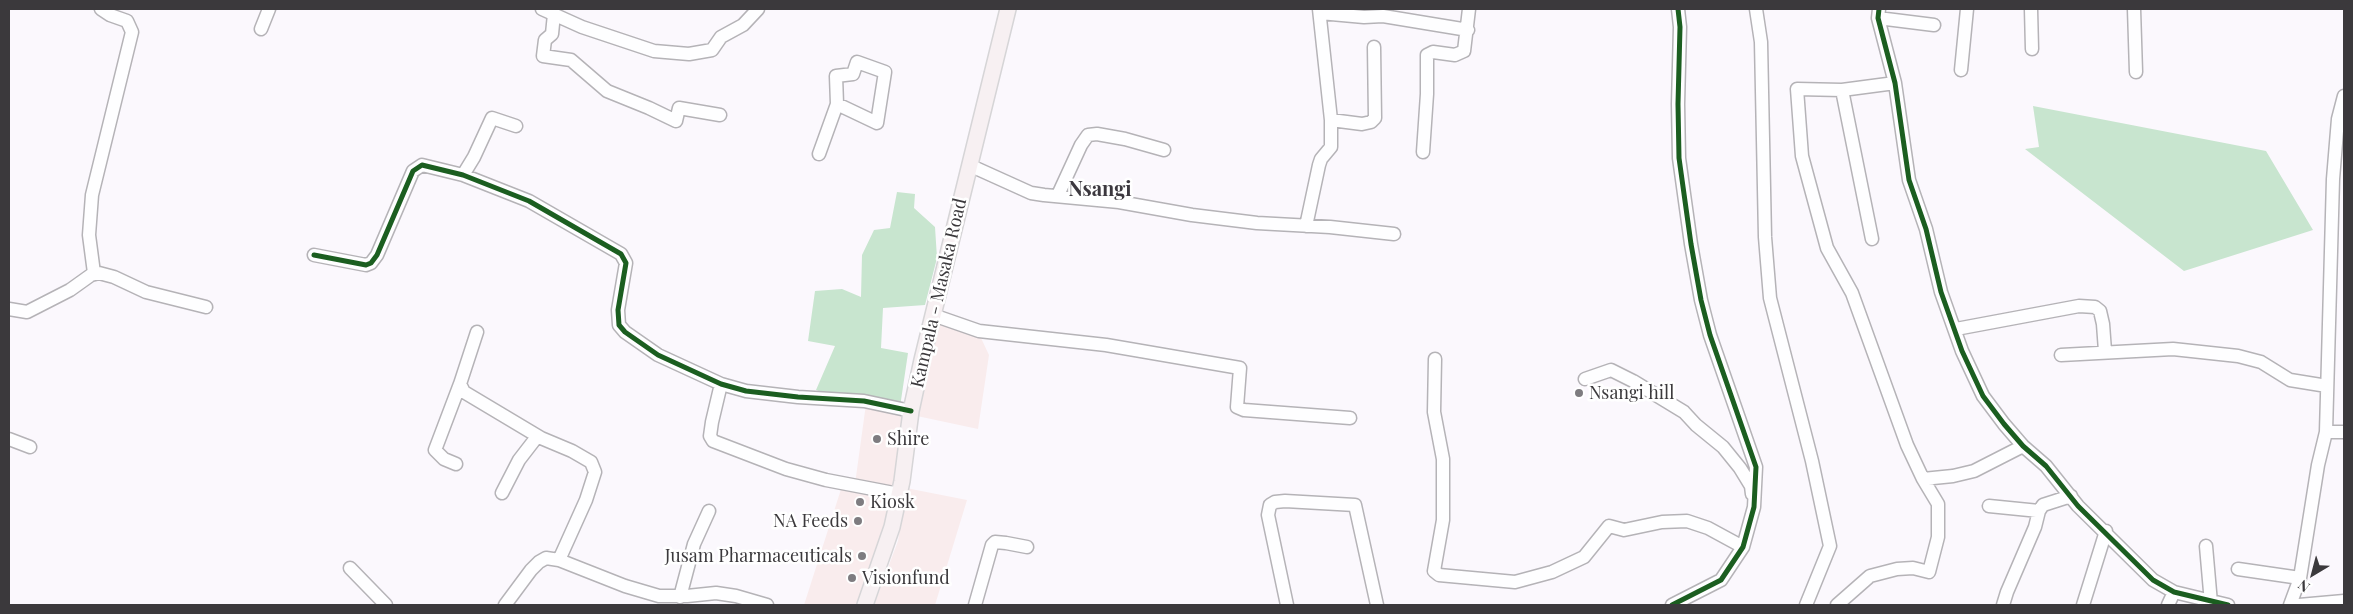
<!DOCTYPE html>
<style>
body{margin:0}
#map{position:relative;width:2353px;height:614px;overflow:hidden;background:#fbf8fd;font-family:"Playfair Display",serif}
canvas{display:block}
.frame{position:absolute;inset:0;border:10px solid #3b393c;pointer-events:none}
.north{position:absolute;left:2288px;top:549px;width:50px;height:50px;-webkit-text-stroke:4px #fff;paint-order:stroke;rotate:217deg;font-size:14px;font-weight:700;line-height:20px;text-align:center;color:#3b393c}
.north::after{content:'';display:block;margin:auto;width:18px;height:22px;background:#3b393c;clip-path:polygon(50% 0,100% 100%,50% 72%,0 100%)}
</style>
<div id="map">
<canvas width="2353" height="614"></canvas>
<div class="frame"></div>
<div class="north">N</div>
</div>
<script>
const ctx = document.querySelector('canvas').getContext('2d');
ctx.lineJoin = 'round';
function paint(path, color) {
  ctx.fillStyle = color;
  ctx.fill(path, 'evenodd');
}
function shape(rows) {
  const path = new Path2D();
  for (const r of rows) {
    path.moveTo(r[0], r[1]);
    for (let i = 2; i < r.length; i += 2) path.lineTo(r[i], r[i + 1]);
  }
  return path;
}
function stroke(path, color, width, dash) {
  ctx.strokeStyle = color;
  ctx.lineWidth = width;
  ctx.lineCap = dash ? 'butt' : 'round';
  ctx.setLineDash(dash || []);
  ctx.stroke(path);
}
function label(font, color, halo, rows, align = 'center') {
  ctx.font = font + ' "Playfair Display",serif';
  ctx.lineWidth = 5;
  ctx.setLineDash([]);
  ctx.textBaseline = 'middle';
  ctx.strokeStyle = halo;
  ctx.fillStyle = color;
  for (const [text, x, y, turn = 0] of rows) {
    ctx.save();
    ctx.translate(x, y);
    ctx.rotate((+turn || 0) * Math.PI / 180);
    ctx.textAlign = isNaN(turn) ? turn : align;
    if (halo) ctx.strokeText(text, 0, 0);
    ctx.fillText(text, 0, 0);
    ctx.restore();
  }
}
const commercial = shape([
 [940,321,981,338,989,355,978,429,917,416],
 [866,404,906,416,892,494,874,565,858,605,804,605,843,483,855,484],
 [906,488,967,500,935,605,874,605,898,541]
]);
const green = shape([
 [2033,106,2266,151,2313,230,2184,271,2025,149,2039,147],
 [897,192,915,194,914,208,935,227,937,258,925,305,883,308,881,348,908,353,900,407,845,401,816,390,835,346,808,341,815,291,842,289,861,297,862,255,874,230,890,228]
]);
const minor = shape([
 [542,9,582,27,654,51,689,54,712,50,721,37,743,25,758,9],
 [1756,9,1761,42,1765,237,1770,298,1812,461,1830,546,1806,605],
 [1879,9,1878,18,1895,83,1909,180,1926,229,1941,292,1962,351,1983,396,2004,424,2023,446,2046,466,2078,506,2153,580,2174,592,2228,605],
 [2031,9,2032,49],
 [2134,9,2136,72],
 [1320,13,1364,17,1383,16,1468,30],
 [554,14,552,34,545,40,543,56,571,60,607,91,649,108,676,121,679,108,720,115],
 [1878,18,1934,25],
 [261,29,269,9],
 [1961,70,1967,9],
 [1895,83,1842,90,1797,89,1802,156,1827,248,1852,293,1907,445,1923,479],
 [1842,90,1872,239],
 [1331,120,1362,124,1371,122,1375,118,1374,47],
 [1423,152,1427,94,1427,55,1433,52,1455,55,1464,51,1469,9],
 [819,154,837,104,836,76,853,74,857,62,885,72,877,123,837,104],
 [969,165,1031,193,1044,195,1119,202,1192,215,1257,223,1330,227,1394,234],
 [463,175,474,157,492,118,516,126],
 [1058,195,1081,145,1088,135,1097,134,1125,139,1164,150],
 [1306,226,1319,165,1321,159,1331,147,1331,120,1319,9],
 [314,255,366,265,371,263,377,255,413,171,422,165,463,175,529,201,621,254,626,263,618,310,619,325,625,332,658,355,721,384,746,391,798,397,864,401,911,411],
 [94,273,89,235,92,195,132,32,127,21,110,15,101,9],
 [9,309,27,312,70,290,91,275,99,273,114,277,146,292,206,307],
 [933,315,979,331,1106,345,1240,368,1237,407,1244,410,1350,418],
 [1956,329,2079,306,2095,307,2100,311,2103,324,2105,351],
 [477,332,460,384,464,392,541,438],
 [2061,355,2173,349,2238,356,2261,362,2290,380,2327,386],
 [1435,359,1434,412,1443,459,1443,520,1434,571,1439,575,1515,582,1552,572,1584,557,1609,526,1624,530,1662,522,1687,521,1708,528,1743,547],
 [1585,379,1611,370,1633,381,1684,412,1696,425,1723,447,1740,468,1751,486,1752,494],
 [721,384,712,422,710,436,713,441,786,469,826,480,899,494],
 [2326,432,2344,432],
 [9,439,30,447],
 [456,464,444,459,435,450,460,384],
 [502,493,519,460,536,438,541,438,572,451,591,462,595,472,586,500,559,560],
 [1989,506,2039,511],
 [2206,546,2211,603],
 [350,568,386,605],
 [2238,569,2300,578],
 [680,597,694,544,709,511],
 [505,605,531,570,539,562,546,558,559,560,625,586,659,596,687,596,716,593,736,596,767,605],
 [975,605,992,545,995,542,1006,543,1027,547],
 [1287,605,1268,515,1270,505,1275,502,1285,501,1355,505,1377,605],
 [1672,605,1721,580,1743,547,1754,507,1756,467,1710,335,1701,300,1691,244,1679,158,1678,104,1680,27,1678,9],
 [1837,605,1870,576,1897,569,1913,568,1929,572,1938,537,1938,504,1923,479,1953,476,1974,471,2023,446],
 [2003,605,2007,592,2035,527,2039,511,2043,505,2071,496],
 [2083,605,2106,531],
 [2168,605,2174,592],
 [2290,605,2300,578,2318,465,2326,432,2333,179,2338,119,2344,96],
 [2299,605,2344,601]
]);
const major = shape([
 [865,605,892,527,902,481,911,411,922,360,1008,9]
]);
const cycleway = shape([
 [1879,9,1878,18,1895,83,1909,180,1926,229,1941,292,1962,351,1983,396,2004,424,2023,446,2046,466,2078,506,2153,580,2174,592,2228,605],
 [314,255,366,265,371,263,377,255,413,171,422,165,463,175,529,201,621,254,626,263,618,310,619,325,625,332,658,355,721,384,746,391,798,397,864,401,911,411],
 [1672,605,1721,580,1743,547,1754,507,1756,467,1710,335,1701,300,1691,244,1679,158,1678,104,1680,27,1678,9]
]);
const markers = [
 [1579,393,5,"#7e7c80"],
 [877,439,5,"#7e7c80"],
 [860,502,5,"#7e7c80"],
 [858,521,5,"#7e7c80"],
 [862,556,5,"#7e7c80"],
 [852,578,5,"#7e7c80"]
];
const streetNames = [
 ["Kampala - Masaka Road",939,293,-77]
];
const poiNames = [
 ["Nsangi hill",1589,393],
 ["Shire",887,439],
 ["Kiosk",870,502],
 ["NA Feeds",848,521,"right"],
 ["Jusam Pharmaceuticals",852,556,"right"],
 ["Visionfund",862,578]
];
const quarterNames = [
 ["Nsangi",1100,190]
];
paint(commercial, '#f9eced');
paint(green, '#c8e5cf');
stroke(minor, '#b5b3b7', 15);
stroke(major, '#d6d5d7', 18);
stroke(minor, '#fefeff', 12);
stroke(major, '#f7f0f2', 15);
stroke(cycleway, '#1b5e20', 5);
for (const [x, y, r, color] of markers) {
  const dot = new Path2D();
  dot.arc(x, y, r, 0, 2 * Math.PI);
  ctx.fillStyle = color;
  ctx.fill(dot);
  stroke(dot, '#fff', 2);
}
label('18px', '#3b393c', '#fff', streetNames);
label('18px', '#3b393c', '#fff', poiNames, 'left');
label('bold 20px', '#3c383f', '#fff', quarterNames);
</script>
